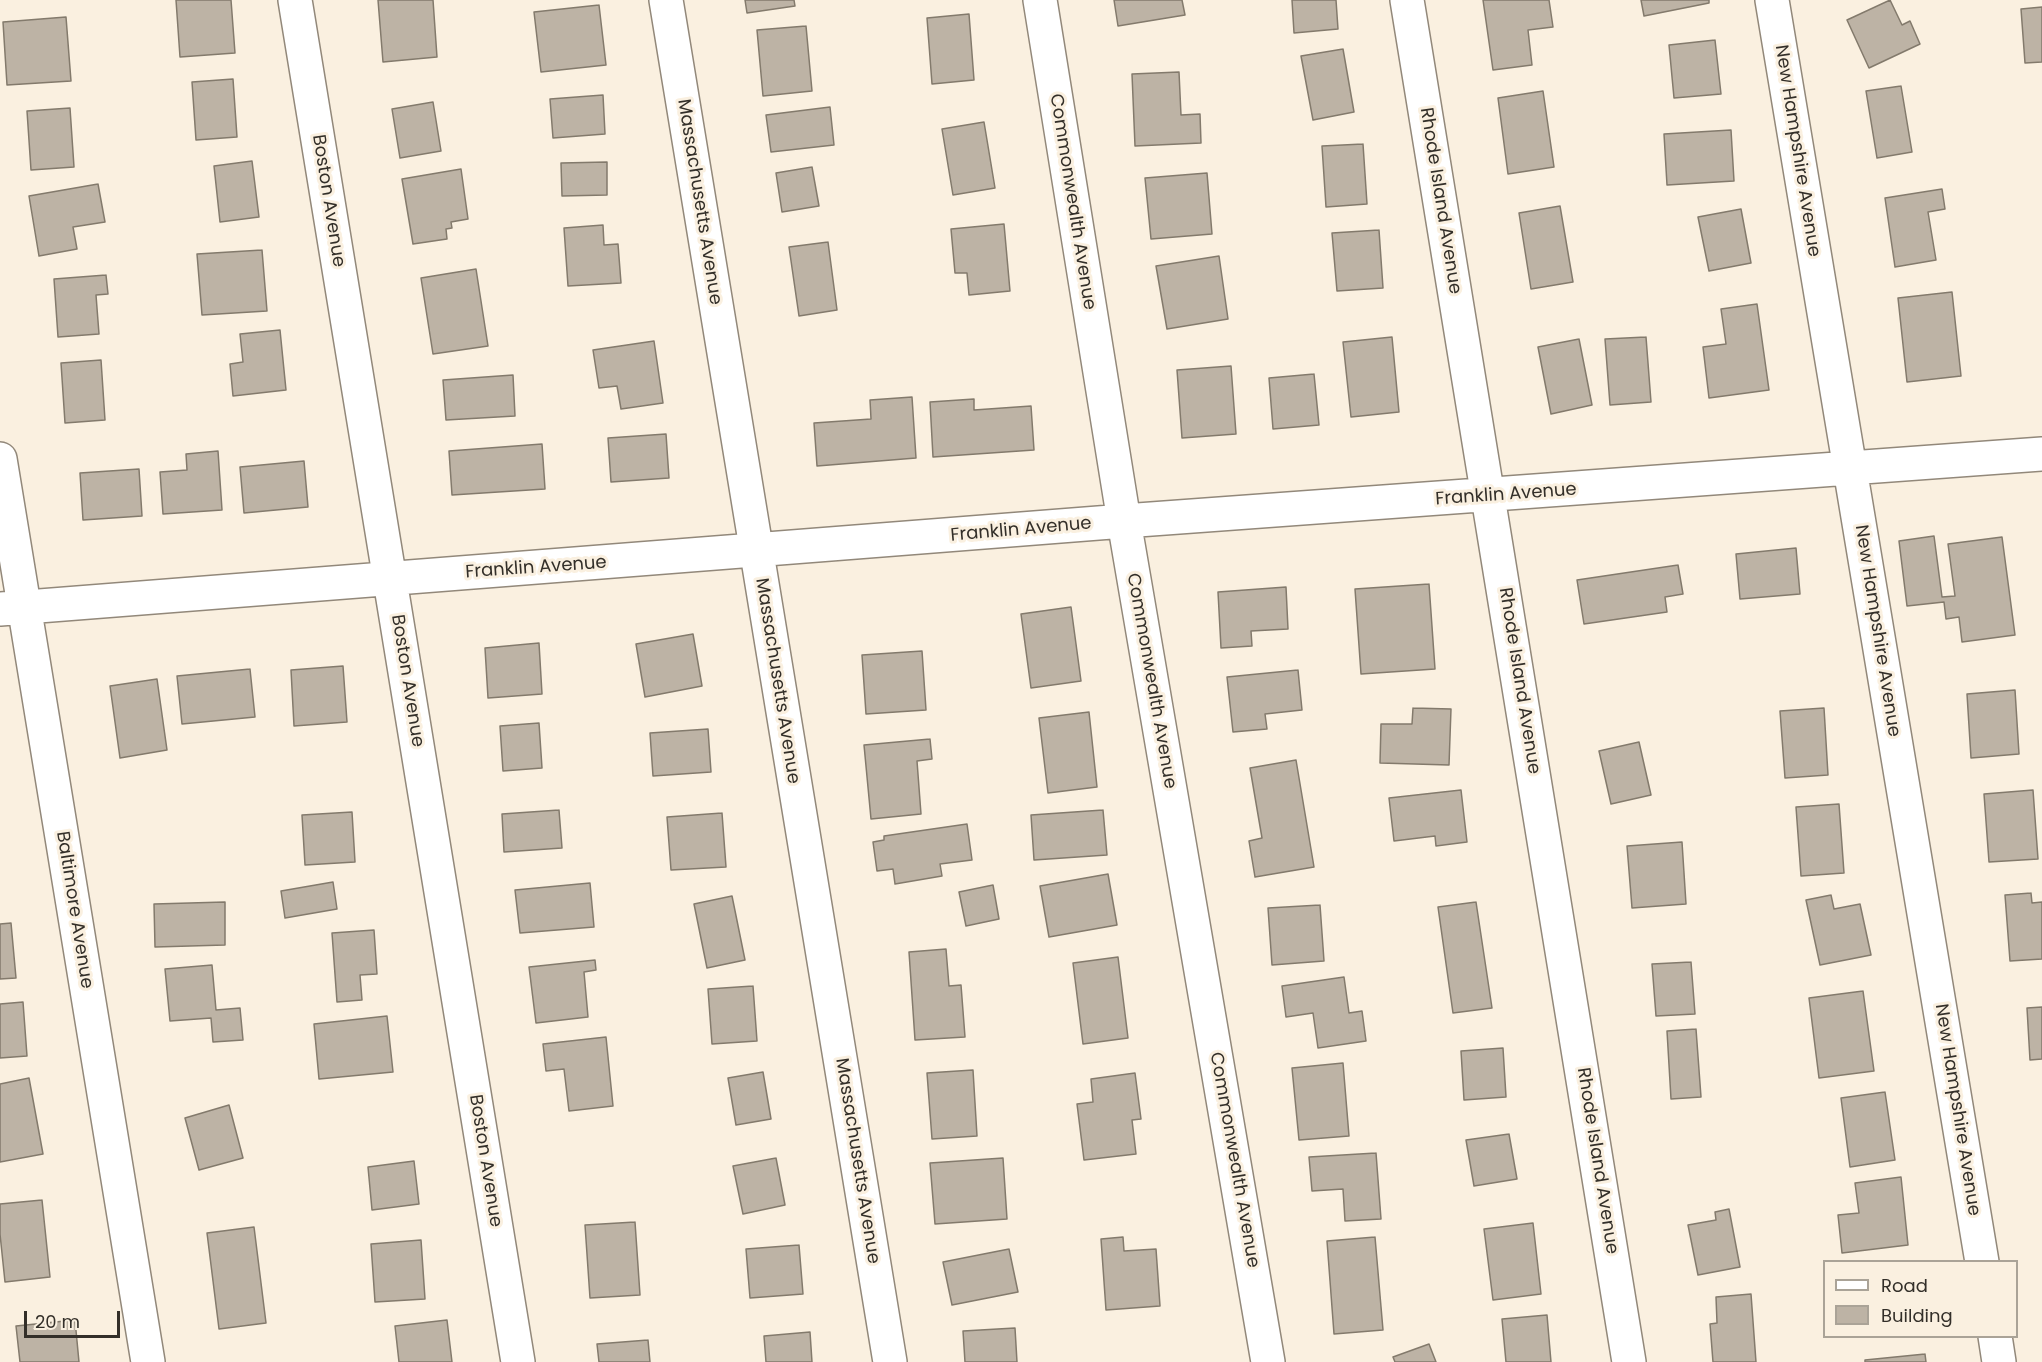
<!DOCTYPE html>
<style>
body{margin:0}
#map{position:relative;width:2042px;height:1362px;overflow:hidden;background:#faf0e0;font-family:Poppins,sans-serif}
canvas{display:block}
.legend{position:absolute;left:1823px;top:1260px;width:195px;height:78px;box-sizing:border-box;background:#faf0e0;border:2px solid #aaa397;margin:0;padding:8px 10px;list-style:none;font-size:18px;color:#332f29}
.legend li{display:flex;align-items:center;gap:12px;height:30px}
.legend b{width:30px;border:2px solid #aaa397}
.scale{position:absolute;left:24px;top:1311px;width:96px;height:27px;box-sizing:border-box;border:3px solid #332f29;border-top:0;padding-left:8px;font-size:18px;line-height:21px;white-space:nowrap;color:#332f29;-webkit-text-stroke:4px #faf0e0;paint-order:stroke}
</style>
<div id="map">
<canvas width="2042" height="1362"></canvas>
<ul class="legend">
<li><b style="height:8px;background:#fff"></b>Road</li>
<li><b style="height:16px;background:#bdb3a5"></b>Building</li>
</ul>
<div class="scale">20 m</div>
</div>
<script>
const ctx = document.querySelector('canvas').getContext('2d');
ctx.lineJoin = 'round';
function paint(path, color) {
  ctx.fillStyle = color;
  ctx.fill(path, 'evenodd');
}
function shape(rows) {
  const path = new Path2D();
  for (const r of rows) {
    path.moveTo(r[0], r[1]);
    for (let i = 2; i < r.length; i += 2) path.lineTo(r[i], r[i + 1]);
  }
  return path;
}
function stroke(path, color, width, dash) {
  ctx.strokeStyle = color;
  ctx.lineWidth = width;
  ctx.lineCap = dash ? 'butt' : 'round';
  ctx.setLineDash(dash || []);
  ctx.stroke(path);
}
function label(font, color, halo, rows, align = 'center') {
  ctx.font = font + ' Poppins,sans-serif';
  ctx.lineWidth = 6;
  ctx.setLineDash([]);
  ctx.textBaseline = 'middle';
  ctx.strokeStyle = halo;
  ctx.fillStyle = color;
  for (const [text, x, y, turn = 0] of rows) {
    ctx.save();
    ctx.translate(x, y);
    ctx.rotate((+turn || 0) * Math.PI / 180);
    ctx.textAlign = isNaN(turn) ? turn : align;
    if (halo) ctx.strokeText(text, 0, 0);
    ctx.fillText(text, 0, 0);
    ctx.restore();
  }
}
const building = shape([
 [176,0,231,0,235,53,180,57,176,0],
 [378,0,433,0,437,57,383,62,378,0],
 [745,0,794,0,795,6,747,13,745,0],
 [1114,0,1182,0,1185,15,1118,26,1114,0],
 [1292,0,1336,0,1338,29,1294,33,1292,0],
 [1483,0,1549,0,1553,27,1528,30,1532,65,1493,70,1483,0],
 [1641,0,1709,0,1709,3,1644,16,1641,0],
 [1890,0,1902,25,1910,21,1920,44,1869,68,1847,20,1890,0],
 [599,5,606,65,541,72,534,12,599,5],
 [2042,7,2042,62,2025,63,2021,9,2042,7],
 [969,14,974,80,932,84,927,18,969,14],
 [66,17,71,81,7,85,3,22,66,17],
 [806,26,812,91,763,96,757,30,806,26],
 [1715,40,1721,94,1674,98,1669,45,1715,40],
 [1343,49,1354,112,1313,120,1301,56,1343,49],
 [1179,72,1181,115,1200,114,1201,143,1135,146,1132,74,1179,72],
 [233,79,237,137,196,140,192,82,233,79],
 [1901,86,1912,152,1877,158,1866,91,1901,86],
 [1543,91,1554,167,1508,174,1498,98,1543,91],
 [603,95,605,134,553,138,550,99,603,95],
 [433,102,441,151,400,158,392,109,433,102],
 [830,107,834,145,771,152,766,115,830,107],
 [70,108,74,167,31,170,27,111,70,108],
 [984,122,995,188,953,195,942,129,984,122],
 [1731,130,1734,181,1667,185,1664,134,1731,130],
 [1363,144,1367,204,1326,207,1322,146,1363,144],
 [252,161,259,217,220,222,214,166,252,161],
 [607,162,607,195,562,196,561,163,607,162],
 [812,167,819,206,782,212,776,173,812,167],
 [461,169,468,219,451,222,452,228,446,229,447,239,413,244,402,179,461,169],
 [1207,173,1212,234,1151,239,1145,178,1207,173],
 [98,184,105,222,73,227,77,249,39,256,29,196,98,184],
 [1942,189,1945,209,1928,212,1936,260,1895,267,1885,198,1942,189],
 [1560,206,1573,282,1531,289,1519,213,1560,206],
 [1741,209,1751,263,1709,271,1698,217,1741,209],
 [1004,224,1010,291,969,295,967,273,955,273,951,229,1004,224],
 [603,225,604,245,618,244,621,283,568,286,564,228,603,225],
 [1379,230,1383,288,1337,291,1332,233,1379,230],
 [828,242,837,310,799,316,789,247,828,242],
 [262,250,267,311,202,315,197,254,262,250],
 [1219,256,1228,319,1167,329,1156,266,1219,256],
 [476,269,488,346,433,354,421,278,476,269],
 [106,275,108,294,96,295,99,334,58,337,54,279,106,275],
 [1952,292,1961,376,1907,382,1898,298,1952,292],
 [1757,304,1769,390,1709,398,1703,347,1726,344,1721,309,1757,304],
 [280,330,286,390,233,396,230,364,243,362,240,334,280,330],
 [1392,337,1399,412,1351,417,1343,342,1392,337],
 [1646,337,1651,402,1610,405,1605,339,1646,337],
 [1579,339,1592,405,1551,414,1538,347,1579,339],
 [654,341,663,403,621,409,617,386,599,388,593,350,654,341],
 [101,360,105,420,65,423,61,363,101,360],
 [1231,366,1236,434,1182,438,1177,370,1231,366],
 [1314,374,1319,425,1273,429,1269,378,1314,374],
 [513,375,515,416,446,420,443,380,513,375],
 [912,397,916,458,817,466,814,423,871,419,870,400,912,397],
 [974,399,974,410,1031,406,1034,450,933,457,930,402,974,399],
 [666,434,669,478,611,482,608,438,666,434],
 [542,444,545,489,452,495,449,451,542,444],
 [218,451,222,510,163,514,160,472,187,470,186,454,218,451],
 [304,461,308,507,244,513,240,467,304,461],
 [139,469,142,516,83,520,80,473,139,469],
 [1934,536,1942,597,1955,596,1948,544,2002,537,2015,635,1962,642,1959,617,1946,619,1944,602,1907,606,1899,541,1934,536],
 [1796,548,1800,594,1740,599,1736,554,1796,548],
 [1678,565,1683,594,1665,597,1667,612,1584,624,1577,580,1678,565],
 [1429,584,1435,669,1361,674,1355,589,1429,584],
 [1286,587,1288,629,1251,631,1252,646,1221,648,1218,592,1286,587],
 [1071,607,1081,681,1031,688,1021,614,1071,607],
 [693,634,702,686,645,697,636,644,693,634],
 [539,643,542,694,488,698,485,648,539,643],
 [922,651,926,710,866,714,862,655,922,651],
 [343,666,347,722,294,726,291,670,343,666],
 [250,669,255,717,182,724,177,676,250,669],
 [1298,670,1302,710,1265,714,1267,729,1233,732,1227,677,1298,670],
 [157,679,167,750,120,758,110,686,157,679],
 [2015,690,2019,754,1971,758,1967,694,2015,690],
 [1413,708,1451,709,1449,765,1380,763,1381,724,1412,724,1413,708],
 [1824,708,1828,775,1785,778,1780,711,1824,708],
 [1089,712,1097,787,1048,793,1039,718,1089,712],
 [539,723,542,768,503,771,500,726,539,723],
 [708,729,711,772,653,776,650,733,708,729],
 [930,739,932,759,917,761,921,814,871,819,864,745,930,739],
 [1639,742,1651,795,1611,804,1599,751,1639,742],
 [1296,760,1314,867,1255,877,1249,841,1262,838,1250,768,1296,760],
 [1461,790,1467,842,1436,846,1435,836,1394,841,1389,798,1461,790],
 [2033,790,2038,859,1989,862,1984,794,2033,790],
 [1839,804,1844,873,1801,876,1796,807,1839,804],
 [559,810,562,848,504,852,502,814,559,810],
 [1103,810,1107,855,1034,860,1031,815,1103,810],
 [352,812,355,862,305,865,302,815,352,812],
 [722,813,726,867,671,870,667,817,722,813],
 [967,824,972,860,940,864,942,876,895,884,893,869,877,871,873,842,884,840,884,836,967,824],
 [1682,842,1686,904,1632,908,1627,846,1682,842],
 [1108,874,1117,925,1049,937,1040,886,1108,874],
 [333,882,337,909,285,918,281,891,333,882],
 [590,883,594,927,520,933,515,890,590,883],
 [993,885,999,919,966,926,959,892,993,885],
 [2031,893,2032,903,2042,902,2042,959,2010,961,2005,895,2031,893],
 [1831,895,1834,909,1860,904,1871,955,1820,965,1806,900,1831,895],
 [732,896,745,960,707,968,694,904,732,896],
 [225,902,225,945,155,947,154,904,225,902],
 [1476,902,1492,1008,1453,1013,1438,907,1476,902],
 [1320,905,1324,961,1272,965,1268,908,1320,905],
 [11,923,16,978,0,979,0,924,11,923],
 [374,930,377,974,360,975,362,1000,337,1002,332,933,374,930],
 [946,949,949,986,961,985,965,1037,915,1040,909,952,946,949],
 [1118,957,1128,1038,1083,1044,1073,963,1118,957],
 [595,960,596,970,584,972,588,1017,536,1023,529,967,595,960],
 [1691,962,1695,1014,1656,1016,1652,964,1691,962],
 [212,965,216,1010,240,1008,243,1040,213,1042,211,1018,170,1021,165,969,212,965],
 [1344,977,1349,1013,1362,1011,1366,1041,1318,1048,1313,1013,1286,1017,1282,986,1344,977],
 [753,986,757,1041,712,1044,708,989,753,986],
 [1863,991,1874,1071,1819,1078,1809,998,1863,991],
 [23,1002,27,1056,0,1058,0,1004,23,1002],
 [2042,1007,2042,1059,2030,1060,2027,1008,2042,1007],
 [387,1016,393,1072,319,1079,314,1024,387,1016],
 [1696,1029,1701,1097,1671,1099,1667,1031,1696,1029],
 [606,1037,613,1106,569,1111,564,1069,546,1071,543,1044,606,1037],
 [1503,1048,1506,1097,1464,1100,1461,1051,1503,1048],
 [1343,1063,1349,1136,1299,1140,1292,1068,1343,1063],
 [973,1070,977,1136,932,1139,927,1073,973,1070],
 [763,1072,771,1119,736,1125,728,1078,763,1072],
 [1135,1073,1141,1119,1132,1120,1136,1154,1084,1160,1077,1104,1093,1102,1091,1079,1135,1073],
 [29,1078,43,1154,0,1162,0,1084,29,1078],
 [1885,1092,1895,1160,1850,1167,1841,1098,1885,1092],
 [229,1105,243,1158,199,1170,185,1118,229,1105],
 [1509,1134,1517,1179,1474,1186,1466,1140,1509,1134],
 [1376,1153,1381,1219,1345,1221,1343,1189,1312,1191,1309,1157,1376,1153],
 [776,1158,785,1205,743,1214,733,1166,776,1158],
 [1003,1158,1007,1219,935,1224,930,1163,1003,1158],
 [414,1161,419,1204,372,1210,368,1167,414,1161],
 [1901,1177,1908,1245,1842,1253,1838,1215,1859,1213,1855,1183,1901,1177],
 [42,1200,50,1277,5,1282,0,1234,0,1204,42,1200],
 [1729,1209,1740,1267,1698,1275,1688,1225,1716,1220,1715,1212,1729,1209],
 [635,1222,640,1295,590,1298,585,1225,635,1222],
 [1533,1223,1541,1294,1493,1300,1484,1229,1533,1223],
 [254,1227,266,1323,219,1329,207,1233,254,1227],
 [1123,1237,1124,1251,1156,1249,1160,1306,1106,1310,1101,1239,1123,1237],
 [1375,1237,1383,1330,1334,1334,1327,1241,1375,1237],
 [421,1240,425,1299,375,1302,371,1244,421,1240],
 [799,1245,803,1294,750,1298,746,1249,799,1245],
 [1009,1249,1018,1292,952,1305,943,1262,1009,1249],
 [1751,1294,1756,1362,1713,1362,1710,1324,1717,1323,1716,1297,1751,1294],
 [1547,1315,1551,1362,1506,1362,1502,1319,1547,1315],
 [75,1320,79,1362,20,1362,16,1326,75,1320],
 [447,1320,452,1362,399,1362,395,1326,447,1320],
 [1015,1328,1017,1362,965,1362,963,1331,1015,1328],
 [810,1332,812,1362,766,1362,764,1336,810,1332],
 [648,1340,650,1362,599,1362,597,1344,648,1340],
 [1429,1344,1436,1362,1395,1362,1393,1357,1429,1344],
 [1925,1354,1926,1362,1865,1362,1865,1360,1925,1354]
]);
const minor = shape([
 [295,0,518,1362],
 [666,0,890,1362],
 [1040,0,1124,521,1268,1362],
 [1407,0,1629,1362],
 [1772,0,1982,1262],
 [0,459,148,1362],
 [0,609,1124,521,2042,454],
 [1995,1336,1999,1362]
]);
const streetNames = [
 ["New Hampshire Avenue",1797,151,81],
 ["Boston Avenue",328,201,81],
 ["Rhode Island Avenue",1440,201,81],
 ["Massachusetts Avenue",699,202,81],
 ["Commonwealth Avenue",1072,202,81],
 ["Franklin Avenue",1506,495,-4],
 ["Franklin Avenue",1021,530,-5],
 ["Franklin Avenue",536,568,-4],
 ["New Hampshire Avenue",1877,631,81],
 ["Boston Avenue",407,681,81],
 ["Massachusetts Avenue",777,681,81],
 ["Commonwealth Avenue",1151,681,80],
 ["Rhode Island Avenue",1519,681,81],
 ["Baltimore Avenue",74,910,81],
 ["New Hampshire Avenue",1957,1110,81],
 ["Commonwealth Avenue",1234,1160,80],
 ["Boston Avenue",485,1161,81],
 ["Massachusetts Avenue",857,1161,81],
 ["Rhode Island Avenue",1597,1161,81]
];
paint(building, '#bdb3a5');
stroke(building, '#837a6c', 1.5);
stroke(minor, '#92887a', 36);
stroke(minor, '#fff', 33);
label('18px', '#332f29', '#faf0e0', streetNames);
</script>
